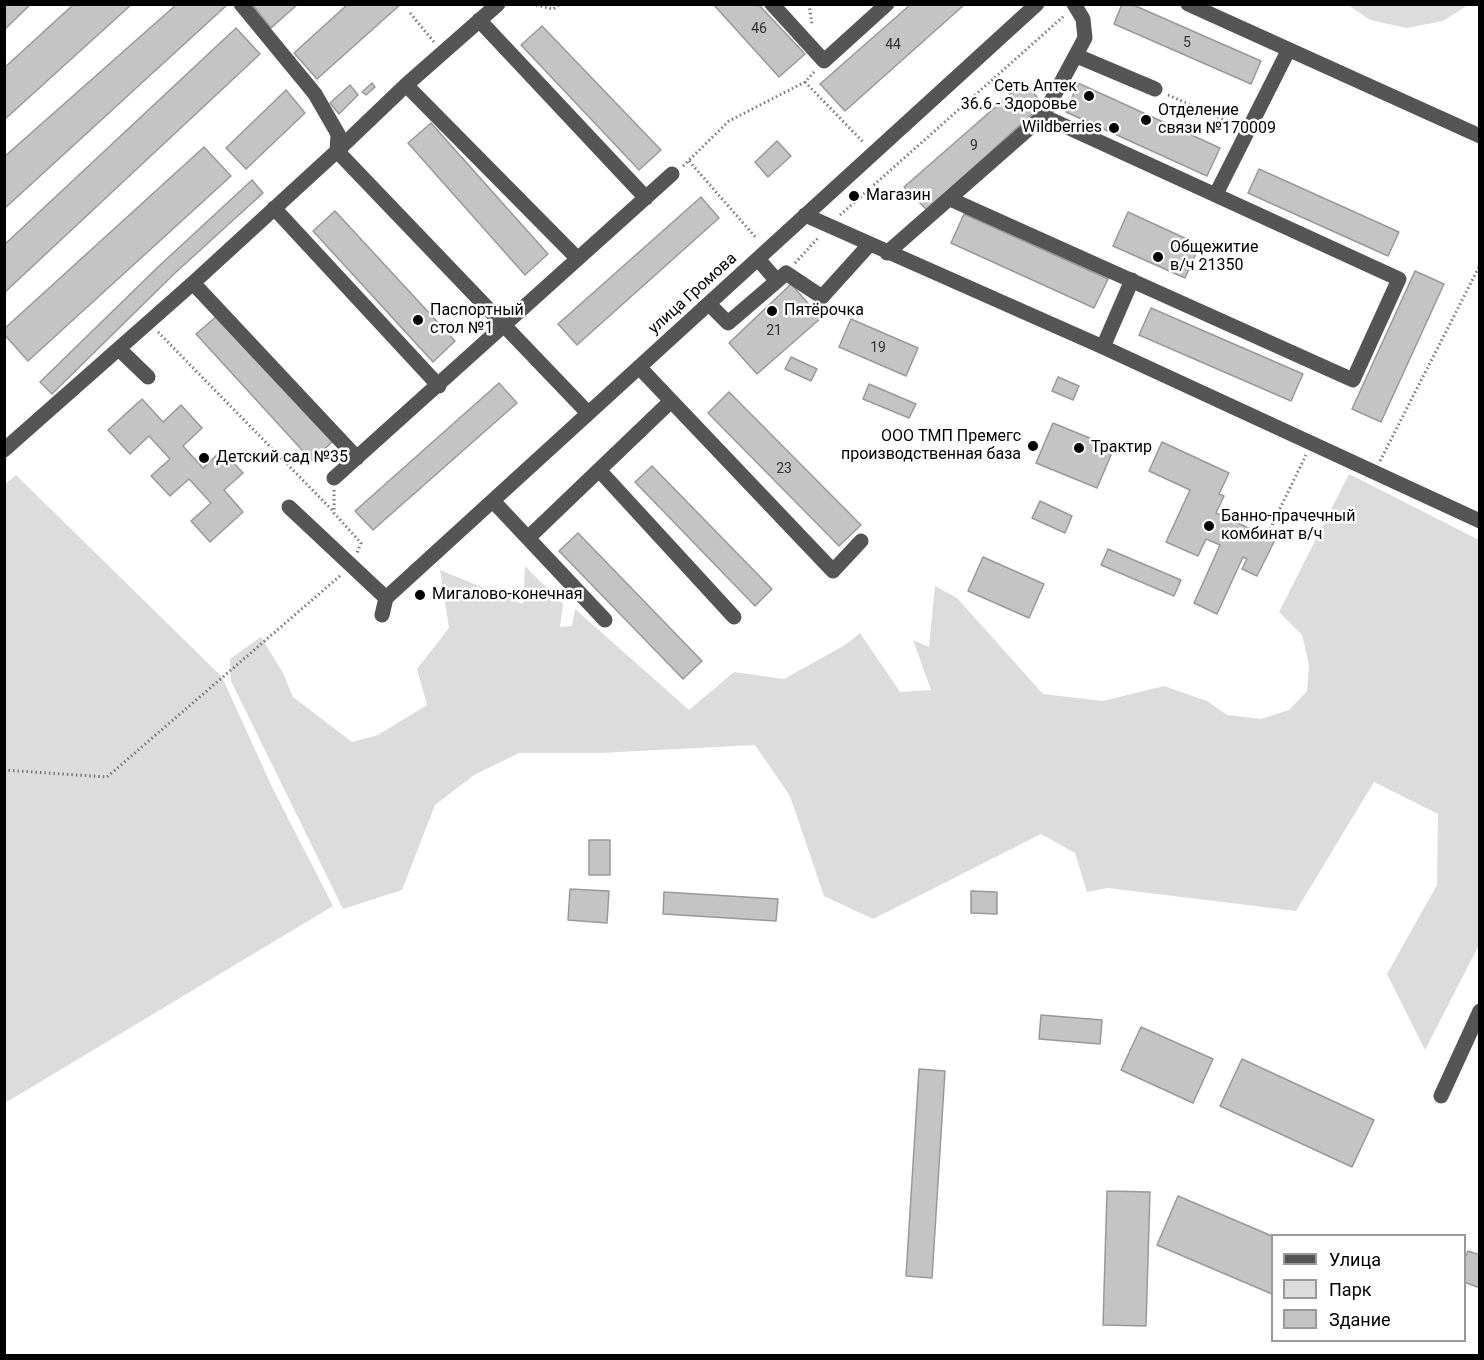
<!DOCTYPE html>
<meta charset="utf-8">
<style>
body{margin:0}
#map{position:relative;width:1484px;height:1360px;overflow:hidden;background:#fff;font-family:Roboto,sans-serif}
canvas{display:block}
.frame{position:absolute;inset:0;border:6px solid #000;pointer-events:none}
.legend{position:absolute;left:1271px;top:1234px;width:195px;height:108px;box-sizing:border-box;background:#fff;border:2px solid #999;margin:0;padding:8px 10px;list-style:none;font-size:18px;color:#000}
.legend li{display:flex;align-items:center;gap:12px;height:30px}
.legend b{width:30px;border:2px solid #999}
</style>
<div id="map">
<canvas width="1484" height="1360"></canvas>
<div class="frame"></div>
<ul class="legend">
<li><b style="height:8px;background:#555"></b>Улица</li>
<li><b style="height:16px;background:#dcdcdc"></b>Парк</li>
<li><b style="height:16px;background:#c4c4c4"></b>Здание</li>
</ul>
</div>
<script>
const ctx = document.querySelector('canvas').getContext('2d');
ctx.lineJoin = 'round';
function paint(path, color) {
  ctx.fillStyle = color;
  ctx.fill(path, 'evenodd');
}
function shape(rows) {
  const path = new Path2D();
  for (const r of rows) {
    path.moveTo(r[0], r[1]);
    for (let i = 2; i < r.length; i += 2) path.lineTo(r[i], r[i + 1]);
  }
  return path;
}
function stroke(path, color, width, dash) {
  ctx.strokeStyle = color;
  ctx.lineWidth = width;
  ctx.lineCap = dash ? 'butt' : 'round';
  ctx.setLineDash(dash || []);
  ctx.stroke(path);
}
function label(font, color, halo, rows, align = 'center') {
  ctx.font = font + ' Roboto,sans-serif';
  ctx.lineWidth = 5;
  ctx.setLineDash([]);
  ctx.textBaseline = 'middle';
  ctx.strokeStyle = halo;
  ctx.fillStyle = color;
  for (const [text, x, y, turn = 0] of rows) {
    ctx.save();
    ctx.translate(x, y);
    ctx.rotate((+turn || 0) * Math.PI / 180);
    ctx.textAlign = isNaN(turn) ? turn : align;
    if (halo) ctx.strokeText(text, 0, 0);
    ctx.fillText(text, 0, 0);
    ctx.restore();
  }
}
const green = shape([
 [1348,5,1468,5,1443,21,1407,28,1370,20],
 [1349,474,1479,540,1479,945,1425,1050,1387,974,1437,885,1438,814,1374,782,1296,911,1108,888,1087,892,1075,853,1041,834,873,919,824,896,790,796,755,745,599,753,519,753,474,775,435,805,402,890,343,909,231,681,230,659,261,637,283,673,293,697,352,742,378,735,427,705,417,669,449,628,440,570,523,604,525,566,563,604,560,627,572,626,575,609,689,710,734,672,784,679,845,645,860,633,900,692,931,690,913,640,929,647,935,586,957,598,1043,694,1103,701,1164,686,1207,701,1227,715,1261,719,1289,710,1307,691,1309,665,1302,635,1279,612],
 [16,475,222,677,272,787,333,906,5,1103,4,485]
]);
const building = shape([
 [4,4,31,4,4,30,4,4],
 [74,4,132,4,4,120,4,68,74,4],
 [177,4,227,5,4,209,4,157,177,4],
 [252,4,298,4,271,28,252,4],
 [348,4,401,4,317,79,294,53,348,4],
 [713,4,758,4,805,54,779,77,713,4],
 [911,4,964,5,845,111,820,84,911,4],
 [1122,4,1131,4,1261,61,1251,84,1114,24,1122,4],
 [542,26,661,150,639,170,521,45,542,26],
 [236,28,260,54,4,293,4,245,236,28],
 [1024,82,1043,104,927,210,904,187,1024,82],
 [372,83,375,87,366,95,362,92,372,83],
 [1078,83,1220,148,1207,176,1066,112,1078,83],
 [350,85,358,95,339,114,330,103,350,85],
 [286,90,305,113,246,169,226,148,286,90],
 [431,123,548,254,525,275,408,143,431,123],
 [777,141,791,156,768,177,755,162,777,141],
 [204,147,231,176,28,361,4,334,4,329,204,147],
 [1259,169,1399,232,1388,256,1248,193,1259,169],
 [252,180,263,193,174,274,52,394,40,382,159,266,252,180],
 [701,197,719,218,577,345,558,324,701,197],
 [335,211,455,341,433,362,313,231,335,211],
 [1128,212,1200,245,1185,278,1113,246,1128,212],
 [964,214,1108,279,1094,308,951,243,964,214],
 [1415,271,1444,284,1381,422,1352,409,1415,271],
 [791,284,821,318,757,374,729,343,791,284],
 [1151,308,1303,374,1291,401,1139,335,1151,308],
 [218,315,333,441,312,461,196,334,218,315],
 [851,319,918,348,906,376,839,347,851,319],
 [791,357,817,369,811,381,785,369,791,357],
 [1058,377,1079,386,1073,400,1052,391,1058,377],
 [499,383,517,403,373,530,355,511,499,383],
 [869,384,916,404,909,418,863,399,869,384],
 [729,392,861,525,839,546,708,413,729,392],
 [142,399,163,422,181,405,202,428,183,446,203,468,222,450,243,473,224,490,243,512,210,542,191,521,211,503,189,479,170,496,151,476,170,459,149,436,130,454,108,430,142,399],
 [1053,423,1114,448,1097,488,1036,463,1053,423],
 [1162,442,1229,473,1219,494,1224,496,1216,513,1275,540,1257,576,1242,569,1247,559,1243,557,1217,614,1194,603,1220,545,1206,539,1198,556,1166,542,1190,490,1149,471,1162,442],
 [652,466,772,589,755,606,635,482,652,466],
 [1040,501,1072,516,1065,533,1032,518,1040,501],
 [578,533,702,661,683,679,559,551,578,533],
 [1108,549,1181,580,1174,596,1101,565,1108,549],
 [983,557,1044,584,1029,618,968,591,983,557],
 [589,840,610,840,610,875,589,875,589,840],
 [570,889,609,891,607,923,568,920,570,889],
 [971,891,997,892,997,914,971,913,971,891],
 [664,892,778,899,776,921,663,914,664,892],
 [1041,1015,1102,1020,1100,1044,1039,1039,1041,1015],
 [1141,1027,1213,1059,1193,1103,1121,1070,1141,1027],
 [1242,1059,1374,1120,1352,1167,1220,1106,1242,1059],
 [919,1069,945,1071,932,1278,906,1276,919,1069],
 [1107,1191,1150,1192,1146,1326,1103,1325,1107,1191],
 [1178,1196,1272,1236,1272,1294,1157,1245,1178,1196],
 [1468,1251,1480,1255,1480,1288,1464,1282,1464,1260,1468,1251]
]);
const path = shape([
 [532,4,553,9,560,4],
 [809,4,812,24],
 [410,13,434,42],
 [805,82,864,143],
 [1168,95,1236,125],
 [689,161,757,239],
 [683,166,729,121,805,82,814,72],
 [840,215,1064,16],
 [795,263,819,237],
 [158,332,334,512],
 [1380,461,1480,265],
 [334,490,334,513,361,543,357,553],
 [1270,529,1306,455],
 [4,770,107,777,341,575]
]);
const minor = shape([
 [241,4,315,94,338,134,337,151,588,413],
 [772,4,824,61,887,4],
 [1188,4,1480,136],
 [479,20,646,198],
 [1077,56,1155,89],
 [406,85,577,258],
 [1216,194,1288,51],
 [950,199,1353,380,1399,279,1043,116,1085,38,1083,19,1074,4],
 [274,208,439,386],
 [805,215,1103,347,1480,521],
 [887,253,1043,116],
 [777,281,786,273,822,297,869,245],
 [193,283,357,458],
 [709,304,728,323,777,281,758,259],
 [1103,347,1132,280],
 [119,349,148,377],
 [639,367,833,571,861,541],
 [4,450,193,283,337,151,406,85,498,4],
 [599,470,734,617],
 [334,478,672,174],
 [493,501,605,620],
 [289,507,386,598],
 [528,538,671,401],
 [382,615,386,598,1037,4],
 [1441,1096,1480,1011]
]);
const markers = [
 [1089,96,6,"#000"],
 [1146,120,6,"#000"],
 [1114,128,6,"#000"],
 [854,196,6,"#000"],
 [1158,257,6,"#000"],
 [772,311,6,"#000"],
 [418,320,6,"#000"],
 [1033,446,6,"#000"],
 [1079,448,6,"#000"],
 [204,458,6,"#000"],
 [1209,526,6,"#000"],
 [420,595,6,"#000"]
];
const numberNames = [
 ["46",759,29],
 ["5",1187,43],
 ["44",893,45],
 ["9",974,146],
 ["21",774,331],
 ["19",878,348],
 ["23",784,469]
];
const poiNames = [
 ["Сеть Аптек",1077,87,"right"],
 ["36.6 - Здоровье",1077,105,"right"],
 ["Отделение",1158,111],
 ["связи №170009",1158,129],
 ["Wildberries",1102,128,"right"],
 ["Магазин",866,196],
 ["Общежитие",1170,248],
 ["в/ч 21350",1170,266],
 ["Паспортный",430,311],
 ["стол №1",430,329],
 ["Пятёрочка",784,311],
 ["ООО ТМП Премегс",1021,437,"right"],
 ["производственная база",1021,455,"right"],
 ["Трактир",1091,448],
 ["Детский сад №35",216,458],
 ["Банно-прачечный",1221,517],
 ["комбинат в/ч",1221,535],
 ["Мигалово-конечная",432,595]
];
const streetNames = [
 ["улица Громова",693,294,-42]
];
paint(green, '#dcdcdc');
paint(building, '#c4c4c4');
stroke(building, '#999', 1.5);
stroke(path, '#777', 3, [1.5, 3]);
stroke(minor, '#555', 15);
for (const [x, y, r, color] of markers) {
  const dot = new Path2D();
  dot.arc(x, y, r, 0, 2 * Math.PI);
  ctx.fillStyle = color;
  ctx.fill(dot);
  stroke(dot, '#fff', 2);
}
label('14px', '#313131', null, numberNames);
label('16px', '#000', '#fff', poiNames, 'left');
label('16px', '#000', '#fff', streetNames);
</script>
